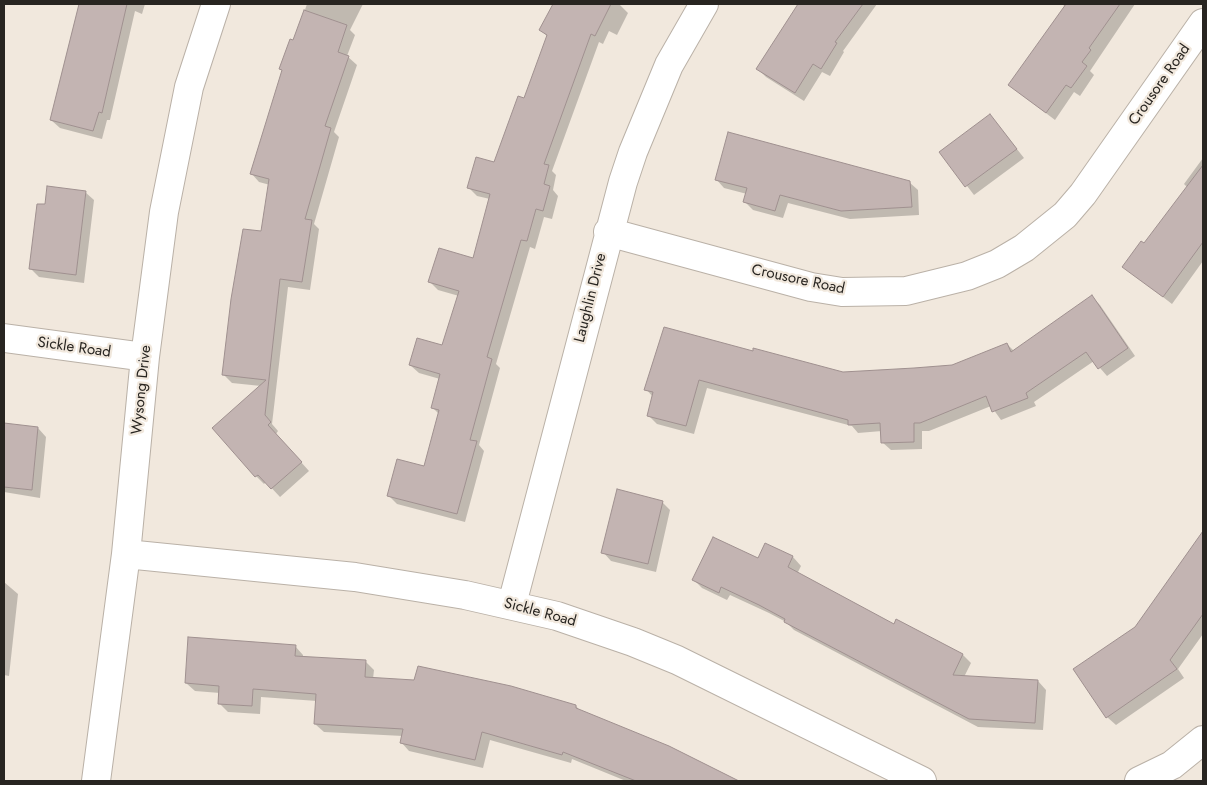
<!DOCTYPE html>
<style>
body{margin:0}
#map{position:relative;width:1207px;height:785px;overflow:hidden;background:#f1e8dd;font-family:Jost,sans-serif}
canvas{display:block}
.frame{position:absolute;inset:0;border:5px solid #282521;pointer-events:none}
</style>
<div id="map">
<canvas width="1207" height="785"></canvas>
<div class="frame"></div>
</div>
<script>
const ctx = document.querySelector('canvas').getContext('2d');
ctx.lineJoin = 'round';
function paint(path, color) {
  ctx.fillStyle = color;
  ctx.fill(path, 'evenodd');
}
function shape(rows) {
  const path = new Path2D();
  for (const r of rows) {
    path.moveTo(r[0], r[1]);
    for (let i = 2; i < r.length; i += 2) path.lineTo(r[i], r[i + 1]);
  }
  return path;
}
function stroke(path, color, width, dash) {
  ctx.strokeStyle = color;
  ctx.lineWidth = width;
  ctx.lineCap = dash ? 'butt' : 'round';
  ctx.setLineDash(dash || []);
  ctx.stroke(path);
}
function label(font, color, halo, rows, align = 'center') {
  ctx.font = font + ' Jost,sans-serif';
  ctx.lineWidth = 4.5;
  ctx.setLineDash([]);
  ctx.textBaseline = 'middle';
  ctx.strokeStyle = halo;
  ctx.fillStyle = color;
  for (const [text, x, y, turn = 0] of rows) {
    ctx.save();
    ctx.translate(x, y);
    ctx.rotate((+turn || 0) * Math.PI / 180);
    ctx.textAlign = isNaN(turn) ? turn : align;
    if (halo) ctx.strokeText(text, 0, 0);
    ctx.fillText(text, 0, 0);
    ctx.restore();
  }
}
const shadow = shape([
 [81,4,145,4,142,14,135,11,110,120,107,120,102,139,60,128,51,120,74,24],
 [307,4,363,4,350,30,355,35,347,56,357,65,334,132,339,137,314,224,319,229,310,290,288,287,272,424,278,431,276,434,309,471,280,497,266,482,264,484,256,476,261,386,232,383,223,374,262,233,270,185,259,182,251,173,283,71,281,69,294,42],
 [554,4,619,4,628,13,617,35,609,31,603,44,599,42,552,171,556,175,553,190,558,196,552,219,544,217,535,249,530,247,496,364,500,368,479,445,484,451,465,522,397,504,389,496,425,468,439,414,432,407,440,379,419,373,410,365,443,346,459,296,438,290,430,282,474,259,490,199,477,196,469,188,495,164,525,100,548,37,541,30],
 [799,4,877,4,843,51,844,52,830,76,822,72,804,101,766,77,758,69],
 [1063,4,1135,4,1090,71,1094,75,1080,96,1074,92,1055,120,1009,85,1065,8],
 [990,115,1024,158,974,195,941,152],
 [1203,158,1203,261,1172,304,1124,267,1144,245,1188,188,1184,184],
 [716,179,909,182,918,190,919,215,850,219,788,203,783,218,753,210,745,202,747,194,724,188],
 [85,192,94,200,84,283,39,277,31,269,46,206],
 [1092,297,1100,305,1135,356,1107,376,1094,361,1034,402,1036,406,1001,420,991,406,929,431,922,431,922,449,891,450,882,442,882,431,858,433,852,426,707,388,694,434,657,424,648,415,653,397,646,389,753,353,843,373,952,366,1007,344,1014,351],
 [4,424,38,428,46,437,40,498,4,492],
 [662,502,670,510,656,572,611,561,603,552],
 [1203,534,1203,634,1178,669,1184,678,1116,725,1107,717,1135,628],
 [766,545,793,557,801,566,797,574,894,626,963,655,971,663,964,677,1038,681,1046,690,1043,730,978,727,794,630,786,622,769,613,730,595,727,600,702,588,694,580,758,560],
 [4,582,18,594,9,676,4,675],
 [295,646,303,655,303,658,365,661,374,670,373,679,576,706,581,712,669,747,735,781,626,781,572,759,571,763,490,740,483,768,409,751,401,742,403,736,324,732,315,724,317,701,261,697,260,714,228,712,219,703,220,693,195,691,186,683]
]);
const building = shape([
 [79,4,127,4,102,113,99,112,93,131,50,120,79,4],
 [553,4,611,4,595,36,591,34,544,164,549,165,544,184,550,186,543,211,536,209,527,241,521,240,487,357,492,359,470,440,477,441,457,514,387,496,397,459,424,466,439,410,431,408,440,374,409,365,417,338,442,345,459,291,428,282,439,248,473,258,490,194,467,188,476,157,494,162,518,96,524,98,547,35,539,30,553,4],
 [798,4,863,4,835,42,837,43,821,69,813,64,795,93,756,69,798,4],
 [1066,4,1120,4,1089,48,1091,50,1082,62,1087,66,1071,88,1066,85,1046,113,1008,85,1066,4],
 [304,10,347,25,338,52,349,56,325,126,331,128,305,219,312,220,302,282,280,279,265,415,271,422,268,425,302,462,271,489,258,475,255,477,212,428,266,380,222,375,231,299,243,229,261,231,269,179,250,174,282,70,279,69,290,39,293,40,304,10],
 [990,114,1017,149,965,187,939,152,990,114],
 [728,132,910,181,912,207,841,211,780,195,775,211,743,202,747,188,715,180,728,132],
 [1203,165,1203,242,1163,297,1122,267,1141,241,1144,243,1203,165],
 [47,186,86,191,76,275,29,269,37,204,45,204,47,186],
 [1092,295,1128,348,1098,369,1086,352,1026,393,1028,398,992,412,986,396,920,423,914,423,914,442,881,443,880,423,848,425,848,420,699,380,686,426,647,416,653,392,644,390,664,327,753,351,753,348,843,372,914,368,952,365,1007,343,1011,352,1092,295],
 [4,423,38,427,32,490,4,487,4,423],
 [617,489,663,501,648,564,601,553,617,489],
 [1203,531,1203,614,1170,660,1177,669,1106,718,1073,669,1135,627,1203,531],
 [713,537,758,558,765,543,793,556,788,567,894,624,896,619,963,654,953,675,1038,680,1035,723,969,719,784,622,785,619,759,605,721,587,719,593,692,580,713,537],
 [188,637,296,645,295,656,366,660,365,677,414,680,418,666,511,686,576,705,576,708,669,746,739,781,636,781,563,752,562,755,482,732,475,760,400,743,403,729,314,724,316,694,253,689,252,706,218,704,219,686,185,683,188,637]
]);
const street = shape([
 [608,232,811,287,842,292,906,291,967,276,997,264,1024,248,1065,215,1083,194,1203,23],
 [4,338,145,357],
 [126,554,355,577,465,595,557,616,633,642,677,660,922,781],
 [512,604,623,182,633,152,669,65,704,4],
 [96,781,126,554,145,357,164,212,189,87,216,4],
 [1139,781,1172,765,1203,740]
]);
const streetNames = [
 ["Crousore Road",1160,85,-55],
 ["Crousore Road",798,280,12],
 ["Laughlin Drive",591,298,-76],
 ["Sickle Road",74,348,8],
 ["Wysong Drive",142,390,-84],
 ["Sickle Road",540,613,15]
];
paint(shadow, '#0003');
paint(building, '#c3b4b2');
stroke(building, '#9f908f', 1);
stroke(street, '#bab1a7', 30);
stroke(street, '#fff', 28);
label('15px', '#282521', '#f1e8dd', streetNames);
</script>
